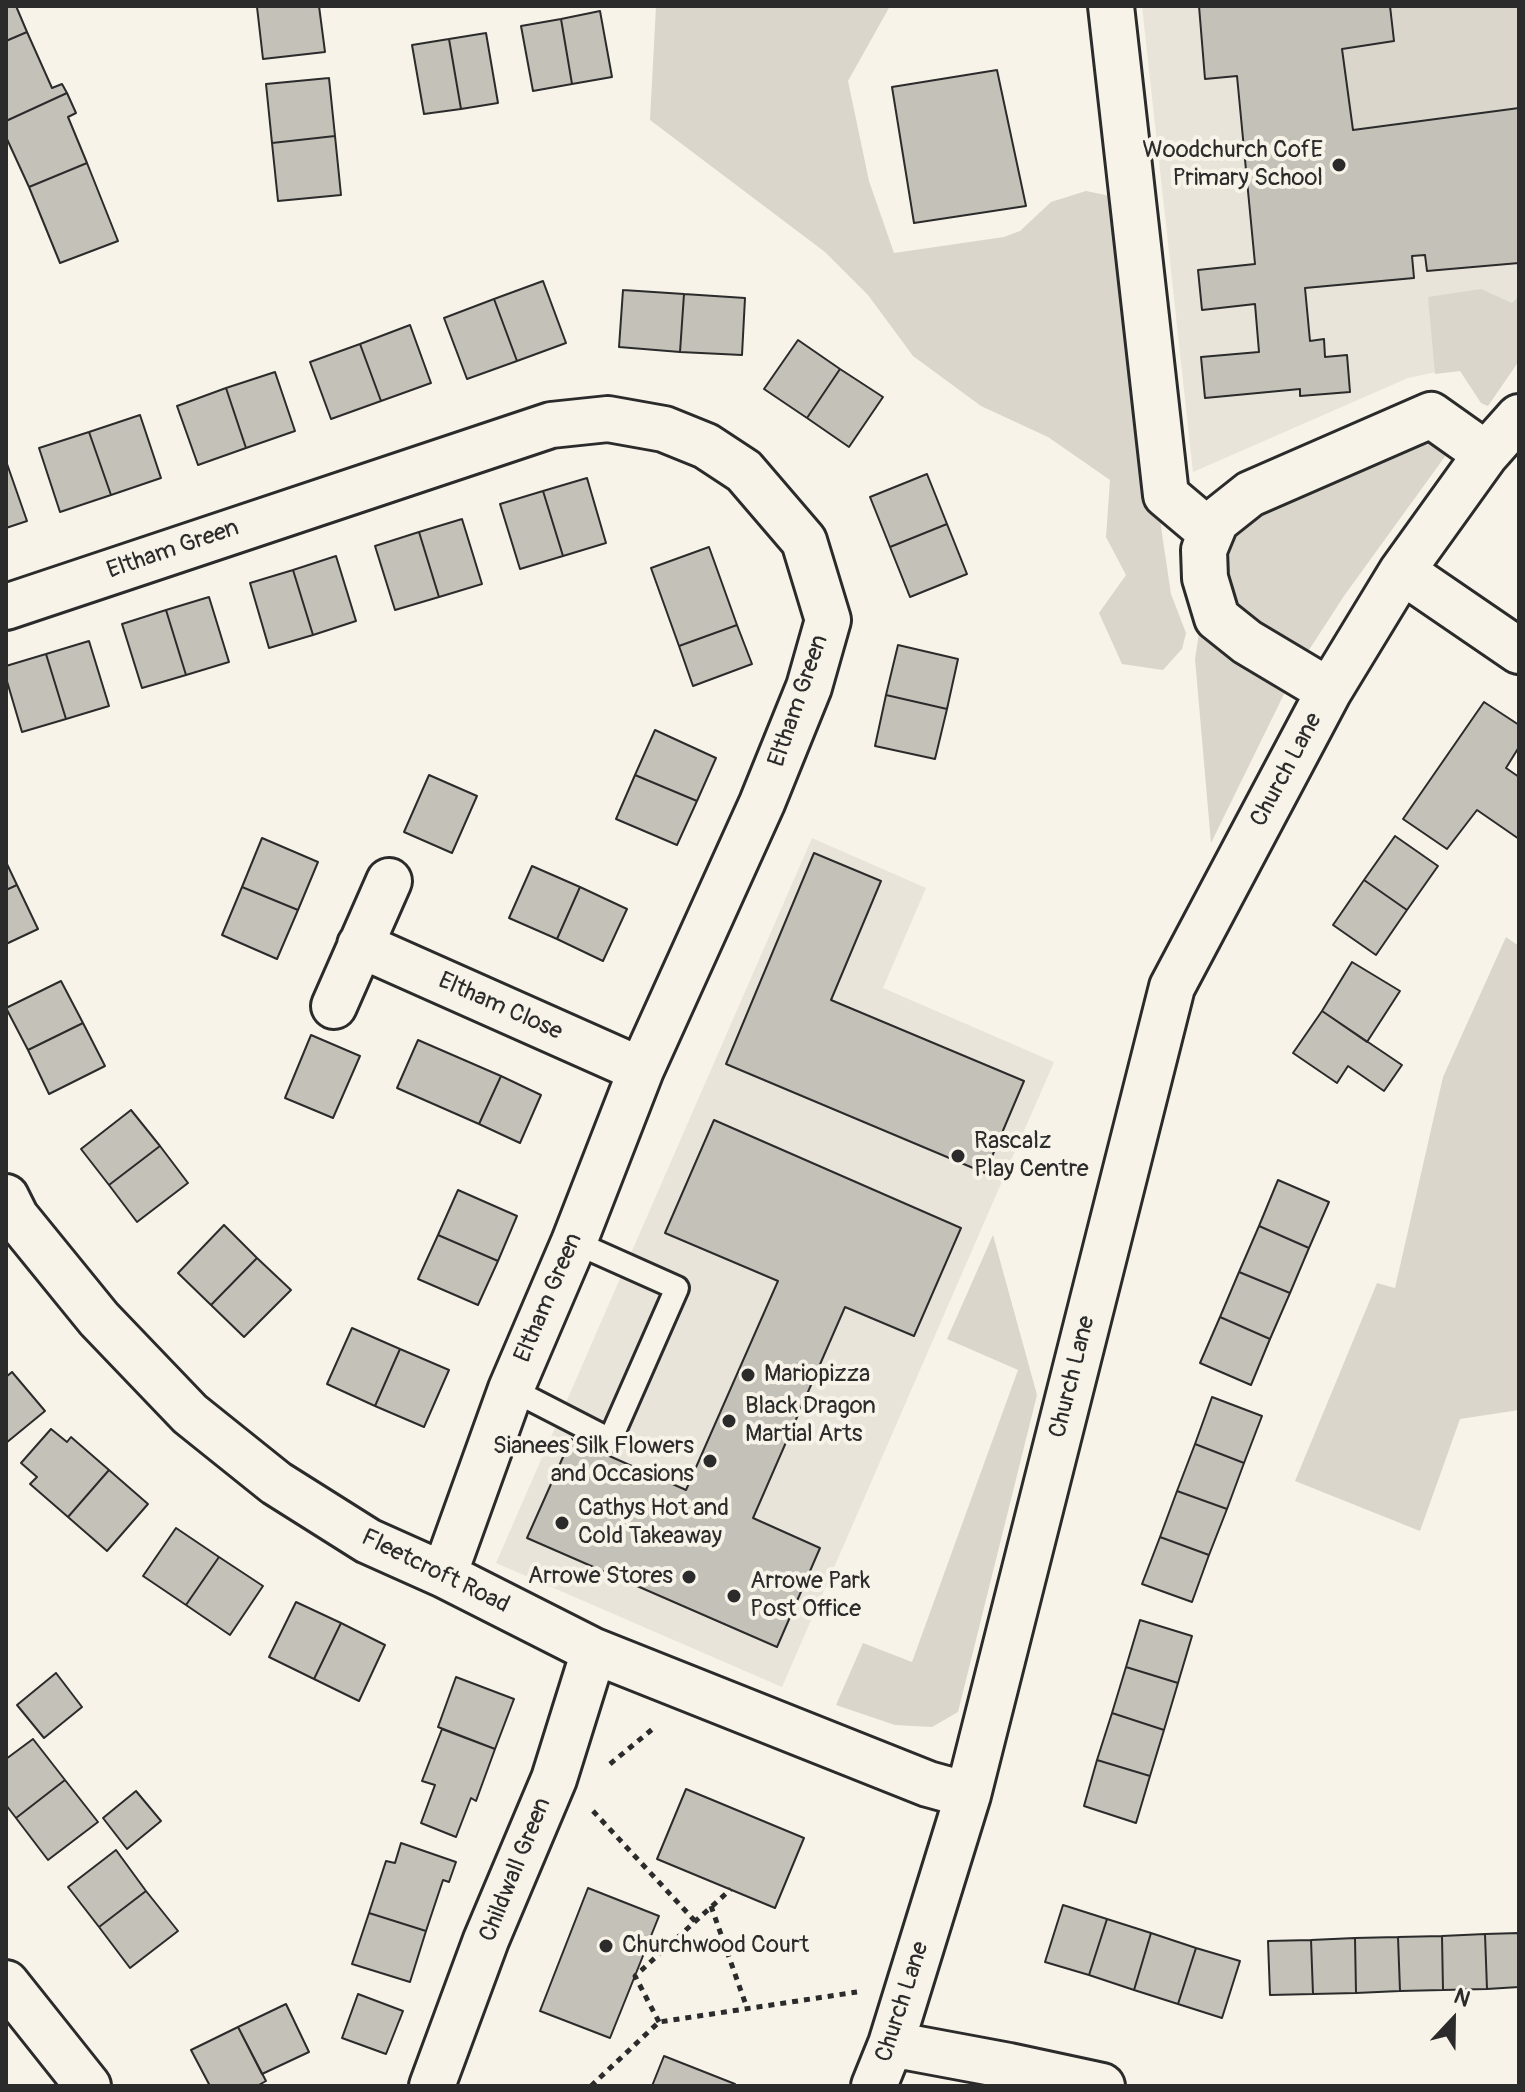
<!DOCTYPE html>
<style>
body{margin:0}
#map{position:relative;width:1525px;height:2092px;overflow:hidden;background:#f7f3e8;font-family:Pangolin,sans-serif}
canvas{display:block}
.frame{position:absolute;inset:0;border:8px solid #2b2b2b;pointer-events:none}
.north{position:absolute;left:1413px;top:1980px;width:80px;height:80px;-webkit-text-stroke:6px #f7f3e8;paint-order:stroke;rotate:22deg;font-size:22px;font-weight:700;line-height:32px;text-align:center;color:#2b2b2b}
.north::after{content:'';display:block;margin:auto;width:28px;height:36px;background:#2b2b2b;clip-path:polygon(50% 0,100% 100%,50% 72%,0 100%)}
</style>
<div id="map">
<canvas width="1525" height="2092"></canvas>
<div class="frame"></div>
<div class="north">N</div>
</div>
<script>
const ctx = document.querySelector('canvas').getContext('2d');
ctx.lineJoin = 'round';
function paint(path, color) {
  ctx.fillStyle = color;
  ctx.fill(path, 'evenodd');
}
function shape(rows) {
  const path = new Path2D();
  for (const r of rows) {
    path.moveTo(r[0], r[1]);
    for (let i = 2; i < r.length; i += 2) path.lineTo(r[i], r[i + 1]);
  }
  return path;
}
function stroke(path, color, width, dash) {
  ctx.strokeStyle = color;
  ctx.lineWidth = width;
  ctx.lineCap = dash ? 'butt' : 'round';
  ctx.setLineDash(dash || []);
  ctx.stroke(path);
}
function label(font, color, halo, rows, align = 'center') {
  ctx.font = font + ' Pangolin,sans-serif';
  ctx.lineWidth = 8;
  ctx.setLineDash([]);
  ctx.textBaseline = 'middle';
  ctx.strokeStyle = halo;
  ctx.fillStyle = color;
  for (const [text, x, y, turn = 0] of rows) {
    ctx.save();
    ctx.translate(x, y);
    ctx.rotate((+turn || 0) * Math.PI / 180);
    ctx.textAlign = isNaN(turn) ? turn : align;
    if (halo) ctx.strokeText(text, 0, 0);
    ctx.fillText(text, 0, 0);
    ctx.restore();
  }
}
const built = shape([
 [1142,6,1519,6,1519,323,1459,367,1408,378,1193,472],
 [812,838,926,888,883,988,1054,1062,782,1687,496,1563]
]);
const green = shape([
 [656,6,890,6,848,81,869,181,894,253,1004,237,1020,231,1051,202,1086,191,1125,199,1162,534,1171,594,1186,633,1182,649,1163,670,1122,664,1099,613,1126,575,1106,537,1110,480,1048,437,981,406,913,356,868,295,825,252,650,120],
 [1390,6,1519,6,1519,108,1353,130,1342,49,1394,41],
 [1481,289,1512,303,1519,296,1519,361,1488,406,1481,403,1460,371,1435,374,1428,297],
 [1422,434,1454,444,1344,596,1307,653,1252,620,1226,597,1221,568,1229,533,1243,522],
 [1199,633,1286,690,1211,843,1195,659],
 [1506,937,1519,946,1519,1410,1460,1419,1420,1531,1295,1481,1377,1283,1395,1288,1443,1077],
 [993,1235,1037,1395,958,1712,932,1727,895,1725,836,1705,863,1643,912,1662,1018,1370,947,1339]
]);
const building = shape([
 [6,6,16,6,27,32,6,41,6,6],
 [319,6,325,52,263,59,257,7,319,6],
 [1199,6,1390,6,1394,41,1342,49,1353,130,1519,108,1519,263,1427,271,1425,255,1412,256,1414,278,1305,288,1310,341,1324,339,1325,357,1347,355,1350,392,1300,396,1300,389,1205,398,1201,357,1259,352,1255,304,1202,310,1198,270,1255,264,1237,76,1205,79,1199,6],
 [600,11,612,77,572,84,561,19,600,11],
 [561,19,572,84,533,91,521,26,561,19],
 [27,32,52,88,62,84,67,93,6,121,6,41,27,32],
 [486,33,498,103,461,109,449,39,486,33],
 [449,39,461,109,424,114,412,45,449,39],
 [997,70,1026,206,914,223,892,87,997,70],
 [329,78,335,136,272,143,266,84,329,78],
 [67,93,76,113,68,117,87,163,29,187,6,137,6,121,67,93],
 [335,136,341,195,278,201,272,143,335,136],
 [87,163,118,241,60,263,29,187,87,163],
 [543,281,566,343,517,361,494,299,543,281],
 [623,290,684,294,680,352,619,347,623,290],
 [684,294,745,298,742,355,680,352,684,294],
 [494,299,517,361,467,379,444,318,494,299],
 [410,325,431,383,381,401,360,344,410,325],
 [798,340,840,369,807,418,764,389,798,340],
 [360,344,381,401,331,419,310,362,360,344],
 [840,369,883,397,849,447,807,418,840,369],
 [275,372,295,431,246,448,226,388,275,372],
 [226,388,246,448,198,465,177,406,226,388],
 [140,415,161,478,111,495,89,432,140,415],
 [89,432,111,495,60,512,39,448,89,432],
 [6,461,27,521,6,528,6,461],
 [927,474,947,524,890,547,870,497,927,474],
 [587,478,606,543,563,556,543,491,587,478],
 [543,491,563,556,520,569,500,504,543,491],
 [462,519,482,584,439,597,419,532,462,519],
 [947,524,967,574,910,597,890,547,947,524],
 [419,532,439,597,395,610,375,546,419,532],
 [709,547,737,625,679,646,651,568,709,547],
 [336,556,356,621,313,635,293,570,336,556],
 [293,570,313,635,269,648,250,583,293,570],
 [209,597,229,662,186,675,166,610,209,597],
 [166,610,186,675,142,688,122,624,166,610],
 [737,625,752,664,693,686,679,646,737,625],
 [89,641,109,706,66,719,46,654,89,641],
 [898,645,958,659,947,709,886,695,898,645],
 [46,654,66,719,22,732,6,678,6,666,46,654],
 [886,695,947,709,935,759,875,746,886,695],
 [1484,702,1519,725,1519,747,1506,768,1519,777,1519,839,1477,810,1447,849,1403,819,1484,702],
 [655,730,716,758,697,801,635,775,655,730],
 [429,775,477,796,452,853,404,832,429,775],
 [635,775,697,801,677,845,616,819,635,775],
 [1395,836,1438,866,1407,910,1364,880,1395,836],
 [262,838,318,862,298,910,242,887,262,838],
 [814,853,881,881,831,1000,1024,1081,985,1173,726,1064,814,853],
 [6,862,17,885,6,890,6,862],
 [532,866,580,887,557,939,509,918,532,866],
 [1364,880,1407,910,1376,955,1333,925,1364,880],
 [17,885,38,929,6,944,6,890,17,885],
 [242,887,298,910,277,959,222,935,242,887],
 [580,887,627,909,603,961,557,939,580,887],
 [1352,962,1400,991,1367,1042,1322,1011,1352,962],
 [61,981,83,1023,28,1050,6,1008,61,981],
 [1322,1011,1402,1065,1384,1091,1348,1066,1337,1083,1293,1053,1322,1011],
 [83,1023,105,1066,49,1094,28,1050,83,1023],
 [311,1035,360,1056,333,1118,285,1098,311,1035],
 [418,1040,501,1076,479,1124,397,1088,418,1040],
 [501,1076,541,1095,520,1143,479,1124,501,1076],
 [131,1110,160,1146,109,1185,81,1149,131,1110],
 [714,1120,961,1228,914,1336,845,1307,753,1518,820,1548,777,1647,527,1538,571,1439,686,1490,778,1281,665,1233,714,1120],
 [160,1146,188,1183,137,1222,109,1185,160,1146],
 [1278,1180,1329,1202,1309,1248,1259,1226,1278,1180],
 [458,1190,517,1216,498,1261,438,1235,458,1190],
 [224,1225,257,1258,211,1305,178,1273,224,1225],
 [1259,1226,1309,1248,1290,1293,1239,1272,1259,1226],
 [438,1235,498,1261,478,1305,418,1279,438,1235],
 [257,1258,291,1290,244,1337,211,1305,257,1258],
 [1239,1272,1290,1293,1270,1339,1220,1317,1239,1272],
 [1220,1317,1270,1339,1251,1385,1200,1363,1220,1317],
 [352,1328,400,1349,375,1406,327,1384,352,1328],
 [400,1349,449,1370,424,1427,375,1406,400,1349],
 [12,1372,45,1411,6,1443,6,1377,12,1372],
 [1212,1397,1262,1416,1244,1463,1195,1444,1212,1397],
 [51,1429,67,1442,71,1437,109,1470,68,1517,30,1484,37,1477,21,1463,51,1429],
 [1195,1444,1244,1463,1227,1509,1177,1491,1195,1444],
 [109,1470,148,1504,107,1551,68,1517,109,1470],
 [1177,1491,1227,1509,1209,1555,1160,1537,1177,1491],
 [176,1528,219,1557,186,1605,143,1576,176,1528],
 [1160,1537,1209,1555,1192,1602,1142,1584,1160,1537],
 [219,1557,263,1586,230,1635,186,1605,219,1557],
 [296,1602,341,1623,314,1679,269,1657,296,1602],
 [1140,1620,1192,1636,1178,1683,1126,1667,1140,1620],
 [341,1623,385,1645,359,1701,314,1679,341,1623],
 [1126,1667,1178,1683,1164,1730,1112,1713,1126,1667],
 [56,1673,82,1707,44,1738,17,1705,56,1673],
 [456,1677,514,1699,495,1749,438,1727,456,1677],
 [1112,1713,1164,1730,1150,1776,1097,1760,1112,1713],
 [442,1729,495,1749,476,1801,471,1798,456,1837,421,1823,435,1785,422,1781,442,1729],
 [33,1739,65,1780,16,1818,6,1805,6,1759,33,1739],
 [1097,1760,1150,1776,1136,1823,1084,1806,1097,1760],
 [65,1780,98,1822,48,1860,16,1818,65,1780],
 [686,1789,804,1838,775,1908,657,1859,686,1789],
 [136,1791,161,1821,127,1849,103,1818,136,1791],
 [401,1843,456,1862,449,1882,443,1880,426,1931,369,1913,386,1861,395,1863,401,1843],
 [116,1850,146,1891,99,1927,68,1887,116,1850],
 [588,1888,659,1916,610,2038,540,2011,588,1888],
 [146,1891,178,1931,130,1968,99,1927,146,1891],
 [1063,1905,1107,1919,1089,1975,1045,1962,1063,1905],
 [369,1913,426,1931,410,1982,352,1964,369,1913],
 [1107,1919,1151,1933,1134,1990,1089,1975,1107,1919],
 [1151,1933,1196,1948,1178,2004,1134,1990,1151,1933],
 [1519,1933,1519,1987,1487,1989,1485,1934,1519,1933],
 [1485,1934,1487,1989,1443,1990,1442,1936,1485,1934],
 [1442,1936,1443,1990,1400,1991,1398,1937,1442,1936],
 [1398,1937,1400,1991,1356,1993,1355,1938,1398,1937],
 [1355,1938,1356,1993,1313,1994,1311,1940,1355,1938],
 [1311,1940,1313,1994,1270,1995,1268,1941,1311,1940],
 [1196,1948,1240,1961,1222,2018,1178,2004,1196,1948],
 [358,1994,403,2011,386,2054,342,2038,358,1994],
 [286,2004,309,2052,262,2074,238,2027,286,2004],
 [238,2027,266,2081,257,2086,210,2086,191,2050,238,2027],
 [664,2056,735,2084,734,2086,652,2086,664,2056]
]);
const path = shape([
 [610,1764,655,1727],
 [593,1811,695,1921],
 [711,1906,747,2008],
 [659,2022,635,1976,731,1889],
 [591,2086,659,2022,857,1992]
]);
const lane = shape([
 [511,1389,610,1440,677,1288,574,1242]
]);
const street = shape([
 [1111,6,1166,495,1211,533],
 [1402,571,1519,651],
 [6,607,551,425,608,419,664,429,706,446,744,471,804,541,828,620,809,687,762,803,641,1070,574,1242,511,1389,444,1575],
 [1329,691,1247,642,1217,618,1205,578,1204,550,1216,521,1250,494,1431,415,1486,454],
 [360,945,641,1070],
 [334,1006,389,881],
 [6,1197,16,1217,99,1319,190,1414,276,1483,368,1541,444,1575,594,1651,928,1784,968,1795],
 [6,1983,88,2086],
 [891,2044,1009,2066,1102,2086],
 [432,2086,486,1940,554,1779,594,1651],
 [874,2086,891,2044,968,1795,1172,987,1329,691,1402,571,1486,454,1519,417]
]);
const markers = [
 [1339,165,8,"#2b2b2b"],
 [958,1156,8,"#2b2b2b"],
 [748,1375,8,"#2b2b2b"],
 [729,1421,8,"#2b2b2b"],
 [710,1461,8,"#2b2b2b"],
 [562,1523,8,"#2b2b2b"],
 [689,1577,8,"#2b2b2b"],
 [734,1596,8,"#2b2b2b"],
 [606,1946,8,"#2b2b2b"]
];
const poiNames = [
 ["Woodchurch CofE",1323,151,"right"],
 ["Primary School",1323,179,"right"],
 ["Rascalz",974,1142],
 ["Play Centre",974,1170],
 ["Mariopizza",764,1375],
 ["Black Dragon",745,1407],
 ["Martial Arts",745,1435],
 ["Sianees Silk Flowers",694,1447,"right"],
 ["and Occasions",694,1475,"right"],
 ["Cathys Hot and",578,1509],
 ["Cold Takeaway",578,1537],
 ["Arrowe Stores",673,1577,"right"],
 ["Arrowe Park",750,1582],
 ["Post Office",750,1610],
 ["Churchwood Court",622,1946]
];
const streetNames = [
 ["Eltham Green",173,550,-19],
 ["Eltham Green",799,701,-71],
 ["Church Lane",1287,770,-62],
 ["Eltham Close",500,1007,24],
 ["Eltham Green",549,1298,-67],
 ["Church Lane",1073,1377,-76],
 ["Fleetcroft Road",435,1572,26],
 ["Childwall Green",516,1870,-68],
 ["Church Lane",903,2002,-72]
];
paint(built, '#e8e4da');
paint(green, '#dad6cc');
paint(building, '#c4c1b9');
stroke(building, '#2b2b2b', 2);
stroke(lane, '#2b2b2b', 28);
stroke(street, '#2b2b2b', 50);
stroke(path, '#2b2b2b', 5, [6, 6]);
stroke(lane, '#f7f3e8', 22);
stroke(street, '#f7f3e8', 44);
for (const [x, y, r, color] of markers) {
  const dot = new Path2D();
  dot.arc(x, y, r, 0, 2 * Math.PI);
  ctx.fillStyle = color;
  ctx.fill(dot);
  stroke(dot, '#f7f3e8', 3);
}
label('24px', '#2b2b2b', '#f7f3e8', poiNames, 'left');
label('24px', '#2b2b2b', '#f7f3e8', streetNames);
</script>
